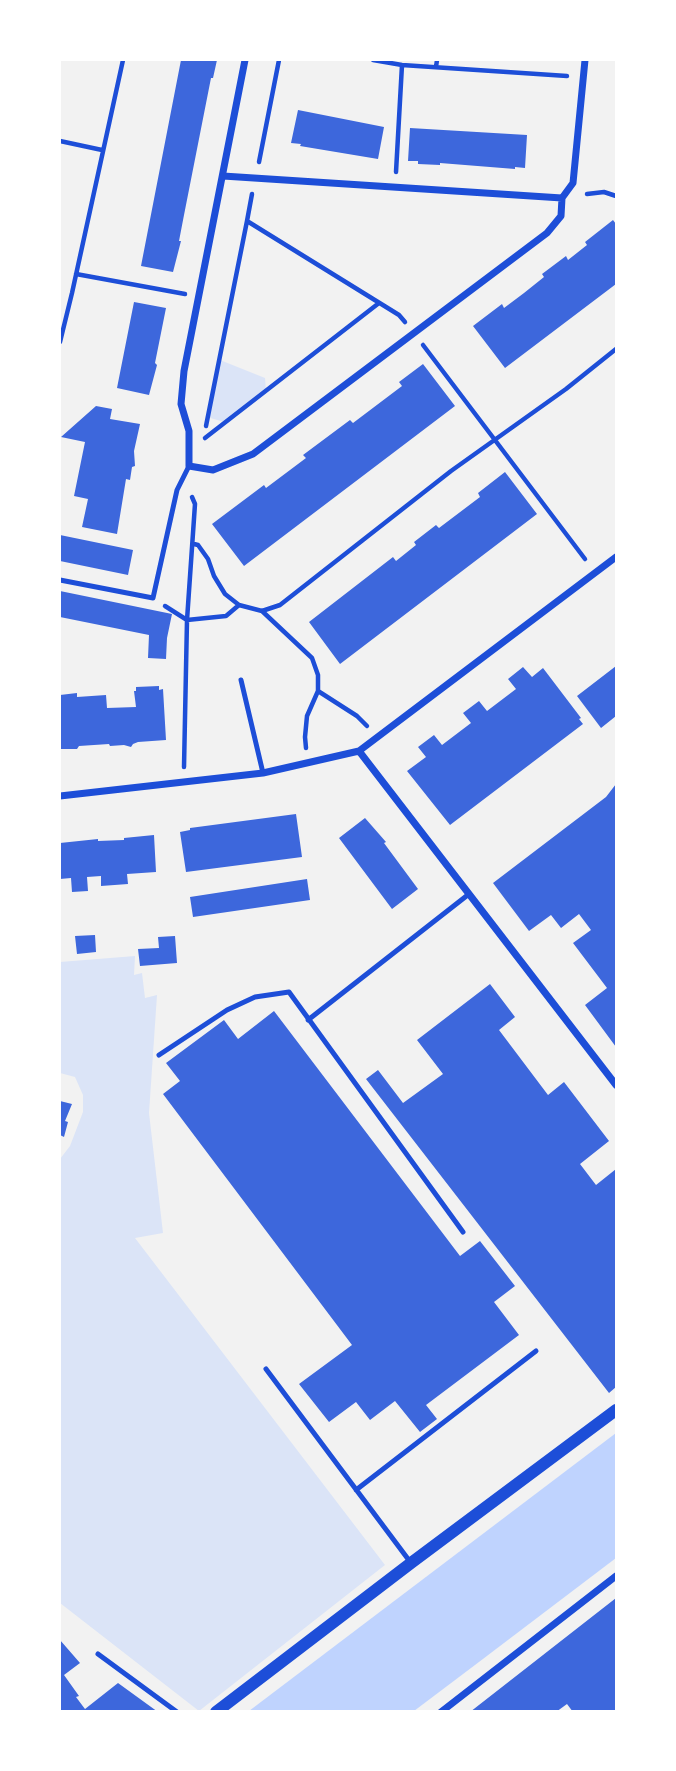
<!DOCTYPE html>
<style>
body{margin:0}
#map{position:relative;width:676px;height:1771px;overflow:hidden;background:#f2f2f2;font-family:"Exo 2",sans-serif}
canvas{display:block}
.frame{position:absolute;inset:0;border:61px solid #fff;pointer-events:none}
</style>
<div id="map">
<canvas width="676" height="1771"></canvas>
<div class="frame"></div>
</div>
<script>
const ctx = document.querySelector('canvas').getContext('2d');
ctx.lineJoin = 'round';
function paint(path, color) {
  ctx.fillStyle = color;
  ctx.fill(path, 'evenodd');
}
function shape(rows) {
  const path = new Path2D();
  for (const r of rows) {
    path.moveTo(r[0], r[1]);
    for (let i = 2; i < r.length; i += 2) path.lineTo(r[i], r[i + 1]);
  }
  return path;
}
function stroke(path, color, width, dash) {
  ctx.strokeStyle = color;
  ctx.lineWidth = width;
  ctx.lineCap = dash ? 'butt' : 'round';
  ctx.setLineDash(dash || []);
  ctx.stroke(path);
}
const green = shape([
 [220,360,265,378,266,391,228,423,207,417],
 [135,956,134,975,142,973,145,998,157,995,149,1113,163,1233,135,1238,385,1565,199,1711,60,1603,60,1159,70,1146,83,1112,83,1095,75,1077,60,1073,60,962]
]);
const water = shape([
 [616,1433,616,1558,475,1665,414,1711,249,1711]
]);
const building = shape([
 [181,60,217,60,213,78,211,78,184,215,179,241,181,241,173,272,141,266],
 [298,110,384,127,378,159,300,146,301,144,291,143],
 [410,128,527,135,525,168,515,167,515,169,440,163,440,165,418,164,418,161,408,161],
 [613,220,616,224,616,284,505,368,473,326,502,304,504,308,524,293,544,277,542,274,566,256,568,260,587,245,585,242],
 [134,302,166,308,155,363,157,365,149,395,117,388],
 [423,364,455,406,244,566,212,524,264,485,266,488,306,458,303,455,350,420,353,423,402,386,399,382],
 [96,406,112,409,110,419,140,424,134,451,135,466,132,467,130,480,126,479,117,534,82,527,88,499,74,496,85,442,61,437],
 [505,472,537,514,340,664,309,622,393,557,396,561,416,545,414,542,436,525,439,528,480,497,478,493],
 [60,535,133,550,128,575,60,561],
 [60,591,172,614,167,638,166,659,148,658,149,635,60,617],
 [616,666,616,716,601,728,577,696],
 [523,667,532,677,543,668,581,718,579,719,583,724,450,825,407,771,426,757,418,747,434,735,442,745,471,723,463,713,479,701,487,711,516,689,508,679],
 [159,686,159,690,163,689,166,740,138,742,133,744,131,747,124,745,110,746,109,744,79,746,77,749,60,749,60,695,77,693,77,697,106,695,107,708,136,707,134,691,136,691,136,687],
 [616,784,616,1047,585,1005,607,988,573,943,591,930,579,914,561,928,551,915,529,931,493,883,606,797],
 [296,814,302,857,186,872,180,832,190,830,190,828],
 [365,818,386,842,384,843,418,889,392,909,339,838],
 [154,835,156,872,127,874,128,884,101,886,101,876,87,877,88,891,72,892,71,878,60,879,60,843,98,839,98,841,124,840,124,838],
 [307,879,310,900,193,917,190,897],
 [95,935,96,952,77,954,75,936],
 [175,936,177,963,140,966,138,949,159,948,158,937],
 [490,984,515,1017,499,1030,548,1095,564,1082,609,1141,580,1164,596,1185,616,1169,616,1387,609,1393,366,1079,378,1070,403,1103,443,1074,417,1040],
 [274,1011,460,1256,480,1241,515,1286,494,1302,519,1335,426,1405,437,1419,420,1432,395,1401,370,1420,356,1402,329,1422,299,1384,352,1345,163,1094,180,1081,166,1063,224,1020,238,1039],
 [60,1101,72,1104,65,1121,68,1122,64,1137,60,1135],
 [616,1598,616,1712,573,1712,567,1704,556,1712,470,1712],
 [60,1640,80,1663,64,1675,79,1696,76,1697,85,1709,118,1683,158,1712,60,1712]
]);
const path = shape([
 [373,60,402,65,567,76],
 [436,67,437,60],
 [60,141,102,150],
 [259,162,279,60],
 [396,172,402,65],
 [587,194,604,192,616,196],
 [247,221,252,194],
 [76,274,185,294],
 [60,342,72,293,123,60],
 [423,345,585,559],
 [206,426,247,221,399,315,405,322],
 [205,438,379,303],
 [194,544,198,545,208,559,214,576,225,594,239,605],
 [165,606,187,620,226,616,239,605,262,611,280,605,451,471,566,389,616,349],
 [262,611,312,658,318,675,318,691,307,716,305,737,306,748],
 [318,691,357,716,367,726],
 [184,767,187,620,195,504,192,497]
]);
const service = shape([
 [60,580,153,598,177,490,189,466],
 [241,680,263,773],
 [308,1020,469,894],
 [159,1055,227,1010,255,997,289,992,463,1232],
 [266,1369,411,1563],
 [356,1490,536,1351],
 [98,1654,177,1712]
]);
const minor = shape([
 [245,60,184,371,181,404,189,431,189,466,213,470,253,454,547,233,561,216,562,198],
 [223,176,562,198],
 [562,198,573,183,585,60],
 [359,751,616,1085],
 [60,796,263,773,359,751,616,557],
 [441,1712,616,1576]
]);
const tertiary = shape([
 [216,1712,411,1563,616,1410]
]);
paint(green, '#dbe4f7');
paint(water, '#bfd3fe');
paint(building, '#3d67dc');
stroke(path, '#1d4ed8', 4.5);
stroke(service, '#1d4ed8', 5);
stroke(minor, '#1d4ed8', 7);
stroke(tertiary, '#1d4ed8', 12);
</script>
